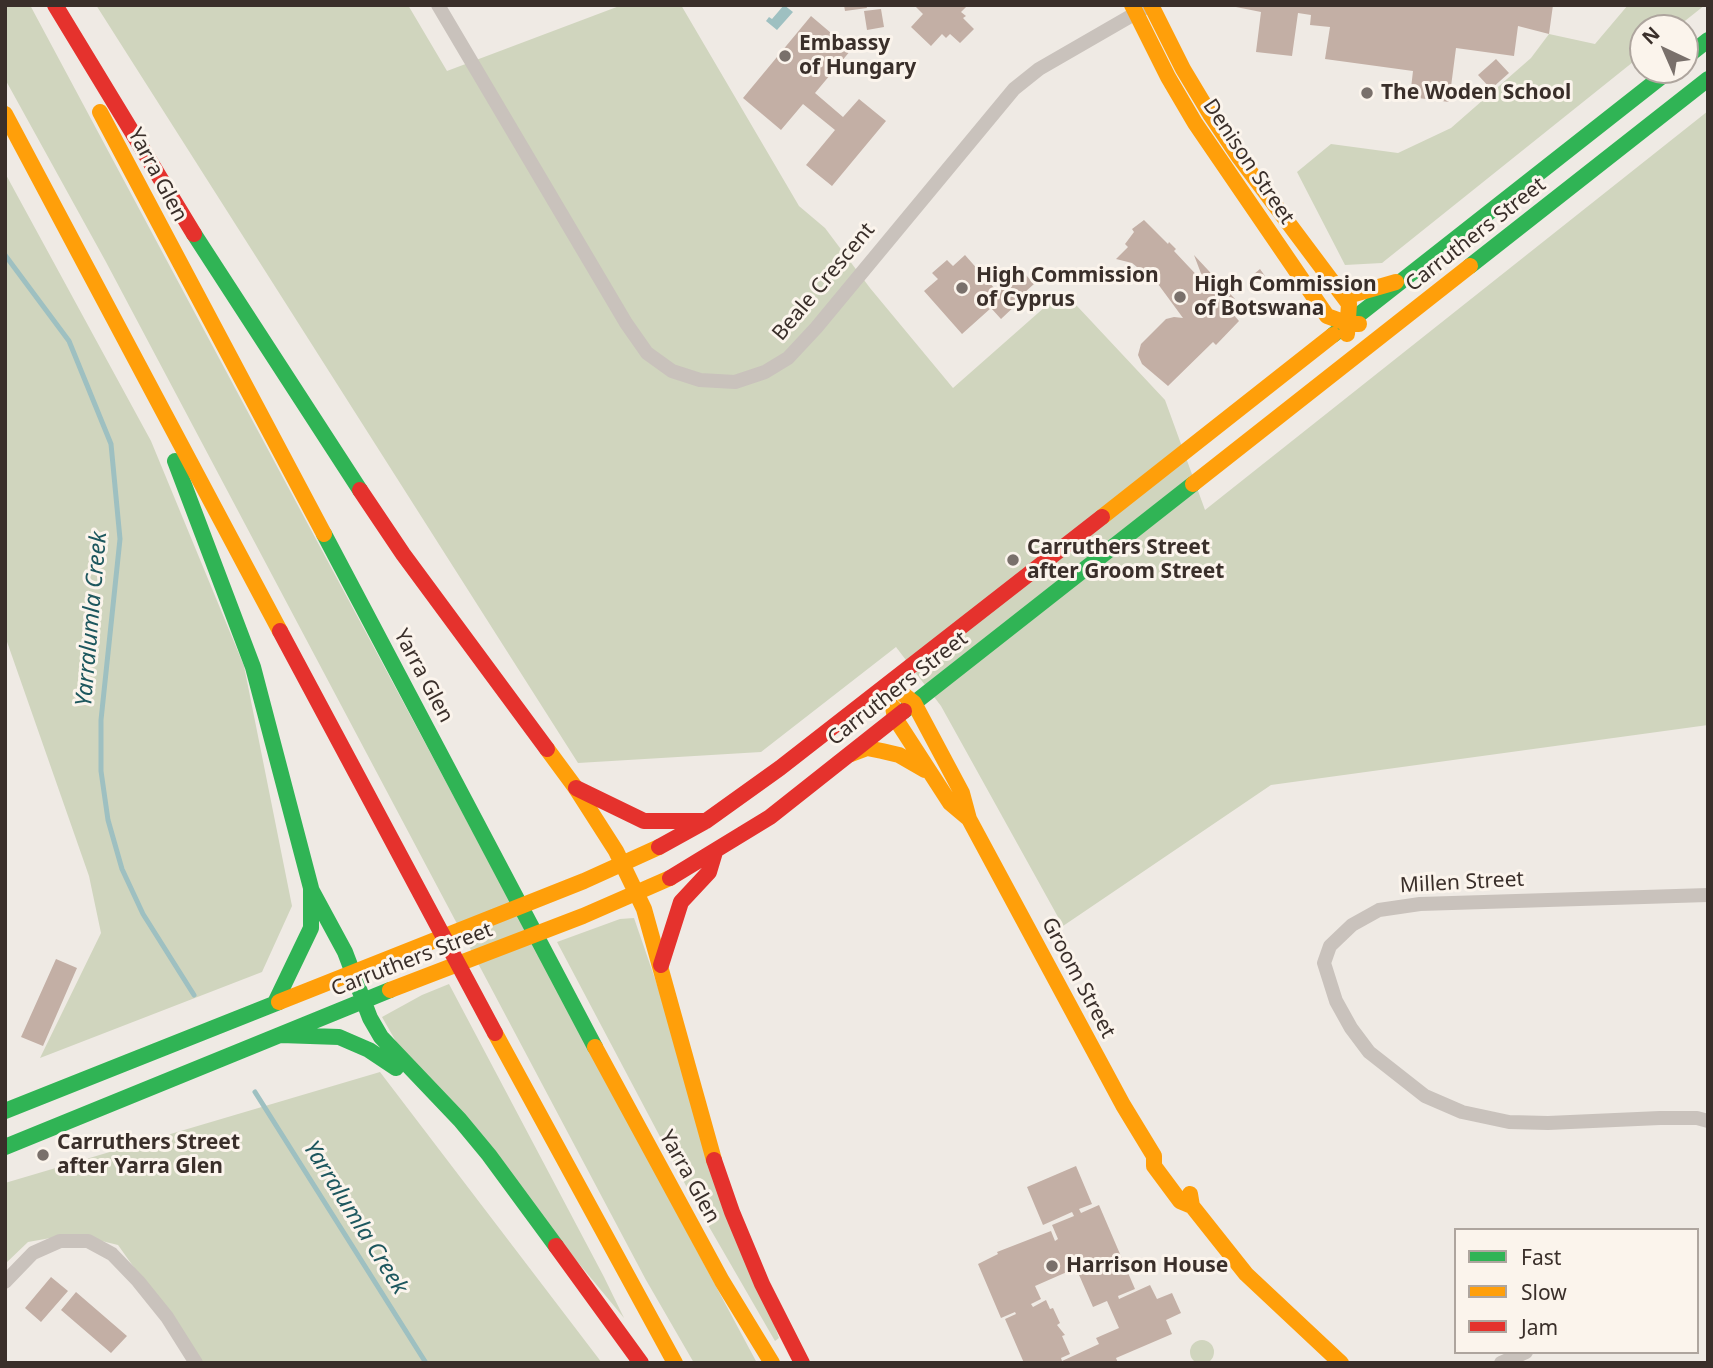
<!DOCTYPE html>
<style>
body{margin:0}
#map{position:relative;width:1713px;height:1368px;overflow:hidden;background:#efeae4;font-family:"Noto Sans",sans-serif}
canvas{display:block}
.frame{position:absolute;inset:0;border:7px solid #3a2f2a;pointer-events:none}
.legend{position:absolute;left:1454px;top:1228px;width:245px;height:126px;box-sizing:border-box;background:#fbf4ec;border:2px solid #aea59e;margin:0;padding:9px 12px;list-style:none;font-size:21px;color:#3a2f2a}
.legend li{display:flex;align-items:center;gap:14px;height:35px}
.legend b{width:35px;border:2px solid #aea59e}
.north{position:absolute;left:1629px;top:14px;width:70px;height:70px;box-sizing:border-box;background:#fbf4ec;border:2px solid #aea59e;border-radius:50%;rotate:316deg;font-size:19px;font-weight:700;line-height:28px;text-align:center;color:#3a2f2a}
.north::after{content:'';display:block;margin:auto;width:24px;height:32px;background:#79706b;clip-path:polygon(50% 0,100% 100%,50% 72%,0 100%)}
</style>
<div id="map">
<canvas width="1713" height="1368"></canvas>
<div class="frame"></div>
<ul class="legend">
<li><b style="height:9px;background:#30b455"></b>Fast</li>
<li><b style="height:9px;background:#ff9f0a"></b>Slow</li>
<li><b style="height:9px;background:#e5322d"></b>Jam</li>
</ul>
<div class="north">N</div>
</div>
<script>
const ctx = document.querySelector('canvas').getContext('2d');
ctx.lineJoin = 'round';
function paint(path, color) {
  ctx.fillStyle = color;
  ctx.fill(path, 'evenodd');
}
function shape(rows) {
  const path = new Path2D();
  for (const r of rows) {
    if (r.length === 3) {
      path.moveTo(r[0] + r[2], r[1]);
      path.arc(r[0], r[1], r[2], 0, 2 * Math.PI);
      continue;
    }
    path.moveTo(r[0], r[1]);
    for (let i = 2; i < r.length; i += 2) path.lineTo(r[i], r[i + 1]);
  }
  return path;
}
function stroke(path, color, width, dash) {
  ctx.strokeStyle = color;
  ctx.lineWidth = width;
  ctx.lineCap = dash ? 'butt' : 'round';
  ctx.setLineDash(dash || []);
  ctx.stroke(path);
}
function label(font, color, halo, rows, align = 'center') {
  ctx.font = font + ' "Noto Sans",sans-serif';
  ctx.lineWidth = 6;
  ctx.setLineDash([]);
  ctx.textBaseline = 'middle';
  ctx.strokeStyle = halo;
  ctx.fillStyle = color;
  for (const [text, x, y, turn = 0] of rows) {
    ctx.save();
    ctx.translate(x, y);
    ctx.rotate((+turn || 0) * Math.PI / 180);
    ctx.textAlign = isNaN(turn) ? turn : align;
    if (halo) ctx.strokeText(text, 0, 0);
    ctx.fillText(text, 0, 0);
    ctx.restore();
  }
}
const green = shape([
 [5,5,30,5,757,1363,694,1363,646,1280,106,262,5,79],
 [96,5,408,5,447,71,622,5,681,5,799,206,825,228,870,288,953,388,1063,291,1165,400,1205,510,1708,111,1708,725,1271,785,1063,926,941,706,896,647,761,752,578,763],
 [1628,5,1705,5,1676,28,1643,28,1643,54,1382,263,1345,265,1297,172,1331,144,1398,153,1451,128,1531,58,1549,34,1595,44],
 [5,173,151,441,244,666,292,906,262,972,40,1058,101,933,89,876,5,636],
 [634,918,779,1338,775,1341,693,1199,557,942,620,919],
 [449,984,604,1277,624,1318,398,1045,382,1017,422,995],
 [380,1072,602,1363,202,1363,118,1245,73,1234,28,1242,5,1264,5,1183],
 [1202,1352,12]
]);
const water = shape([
 [784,5,793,12,777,30,766,21,769,17,772,19]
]);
const stream = shape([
 [5,255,69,341,111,444,120,539,101,720,101,771,108,820,122,869,143,914,194,995],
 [255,1092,426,1363]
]);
const building = shape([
 [844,5,866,5,867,8,845,11],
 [914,5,968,5,961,12,966,16,963,18,974,29,960,43,950,34,946,38,942,34,931,46,911,27,923,14],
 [1226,5,1553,5,1549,34,1518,26,1514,56,1456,48,1449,102,1410,97,1413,71,1325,59,1330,27,1310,25,1311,15,1298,13,1292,56,1256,52,1261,12],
 [881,9,884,27,867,30,864,11],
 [811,16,851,50,815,93,843,117,859,99,886,121,832,186,806,165,835,130,803,104,781,130,743,98],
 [1496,59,1509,73,1491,89,1478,75],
 [1144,220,1168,244,1169,242,1176,249,1174,251,1205,284,1194,255,1235,299,1222,296,1219,298,1239,321,1216,345,1213,342,1168,386,1142,364,1138,355,1141,344,1166,319,1174,317,1183,318,1158,284,1132,263,1116,259,1128,247,1125,244,1134,232,1132,229],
 [965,255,995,289,1019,267,1034,284,1015,301,1017,304,1001,319,991,308,962,334,924,291,938,279,932,273,947,260,953,266],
 [1260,269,1265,276,1259,281,1254,274],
 [56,959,77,968,43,1046,21,1037],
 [1076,1166,1092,1204,1079,1209,1081,1213,1099,1205,1135,1289,1118,1296,1119,1299,1150,1285,1157,1299,1172,1293,1181,1313,1166,1320,1172,1334,1116,1358,1118,1363,1024,1363,1005,1319,1016,1314,1015,1312,1001,1318,978,1264,998,1254,997,1252,1051,1231,1055,1241,1058,1239,1052,1225,1074,1216,1072,1212,1043,1225,1027,1187],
 [1076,1268,1093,1307,1107,1301,1119,1328,1096,1338,1099,1344,1062,1361,1061,1358,1070,1354,1062,1336,1065,1335,1057,1325,1060,1323,1053,1308,1050,1309,1046,1300,1033,1307,1031,1304,1041,1299,1035,1286],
 [51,1277,68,1291,41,1322,25,1308],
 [76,1292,127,1336,111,1353,61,1310]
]);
const street = shape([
 [438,5,626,323,647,353,672,371,700,380,735,382,765,372,788,358,816,328,1014,89,1039,69,1143,9],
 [1708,895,1420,904,1379,910,1352,925,1330,946,1324,963,1336,1001,1351,1028,1369,1052,1425,1096,1462,1112,1509,1122,1548,1123,1660,1118,1697,1118,1708,1121],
 [5,1282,33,1253,60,1241,88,1241,112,1254,138,1281,167,1317,196,1363],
 [1501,1363,1526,1352]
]);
const fast = shape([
 [1685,58,1708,40],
 [194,234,360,490],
 [1470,266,1708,79],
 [1333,335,1670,70],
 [175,461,253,667,311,888,311,928,275,1003],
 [324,534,595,1047],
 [904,711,1193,484],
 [312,891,345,952,370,1018,381,1037,460,1120,489,1155,556,1246],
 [281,1035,339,1037,369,1050,396,1068],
 [5,1111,279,1002],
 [5,1147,390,990]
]);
const slow = shape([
 [1132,5,1168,77,1195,123,1327,316,1349,324,1359,324],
 [1151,5,1183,69,1210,114,1239,157,1349,304,1347,334],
 [100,112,324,534],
 [5,114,280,631],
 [1344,297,1396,282],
 [1193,484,1470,266],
 [1102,517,1333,335],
 [904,695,914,703,962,793,969,819,1123,1105,1154,1156,1154,1166,1180,1201,1192,1206],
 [893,707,895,718,950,803,969,819],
 [547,749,575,787,616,851,644,909,714,1160],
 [851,754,867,748,882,751,899,755,925,770],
 [390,990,583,916,670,878],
 [279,1002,584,881,659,847],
 [495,1033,675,1363],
 [595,1047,722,1281,772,1363],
 [1190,1194,1192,1206,1246,1274,1341,1363]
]);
const jam = shape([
 [55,5,194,234],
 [360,490,403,554,547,749],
 [280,631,495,1033],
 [576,788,644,821,706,821],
 [659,847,706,821,780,768,1102,517],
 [670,878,770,817,904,711],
 [661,965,681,902,709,872,715,852],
 [714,1160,732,1212,762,1284,802,1363],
 [556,1246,641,1363]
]);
const markers = [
 [785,56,7,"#79706b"],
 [1367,93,7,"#79706b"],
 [962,288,7,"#79706b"],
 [1180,297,7,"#79706b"],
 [1013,560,7,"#79706b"],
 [43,1155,7,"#79706b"],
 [1052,1266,7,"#79706b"]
];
const poiNames = [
 ["Embassy",799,44],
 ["of Hungary",799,68],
 ["The Woden School",1381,93],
 ["High Commission",976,276],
 ["of Cyprus",976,300],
 ["High Commission",1194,285],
 ["of Botswana",1194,309],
 ["Carruthers Street",1027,548],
 ["after Groom Street",1027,572],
 ["Carruthers Street",57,1143],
 ["after Yarra Glen",57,1167],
 ["Harrison House",1066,1266]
];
const streetNames = [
 ["Denison Street",1248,162,56],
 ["Yarra Glen",157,175,62],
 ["Carruthers Street",1476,235,-38],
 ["Beale Crescent",824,282,-50],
 ["Yarra Glen",423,676,62],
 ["Carruthers Street",898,689,-38],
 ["Millen Street",1462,883,-3],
 ["Carruthers Street",412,960,-21],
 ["Groom Street",1078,978,62],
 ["Yarra Glen",689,1177,61]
];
const waterNames = [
 ["Yarralumla Creek",92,619,-85],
 ["Yarralumla Creek",355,1218,58]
];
paint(green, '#d0d5be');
paint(water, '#9ec0c1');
stroke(stream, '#9ec0c1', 5);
paint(building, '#c3afa5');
stroke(street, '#c9c2bc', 14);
stroke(fast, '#30b455', 16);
stroke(slow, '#ff9f0a', 16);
stroke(jam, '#e5322d', 16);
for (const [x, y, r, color] of markers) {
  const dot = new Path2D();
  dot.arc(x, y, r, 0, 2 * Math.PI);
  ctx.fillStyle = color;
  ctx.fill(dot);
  stroke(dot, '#fbf4ec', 2.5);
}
label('bold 21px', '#3a2f2a', '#fbf4ec', poiNames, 'left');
label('21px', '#3a2f2a', '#fbf4ec', streetNames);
label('italic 23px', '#1d575e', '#fbf4ec', waterNames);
</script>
